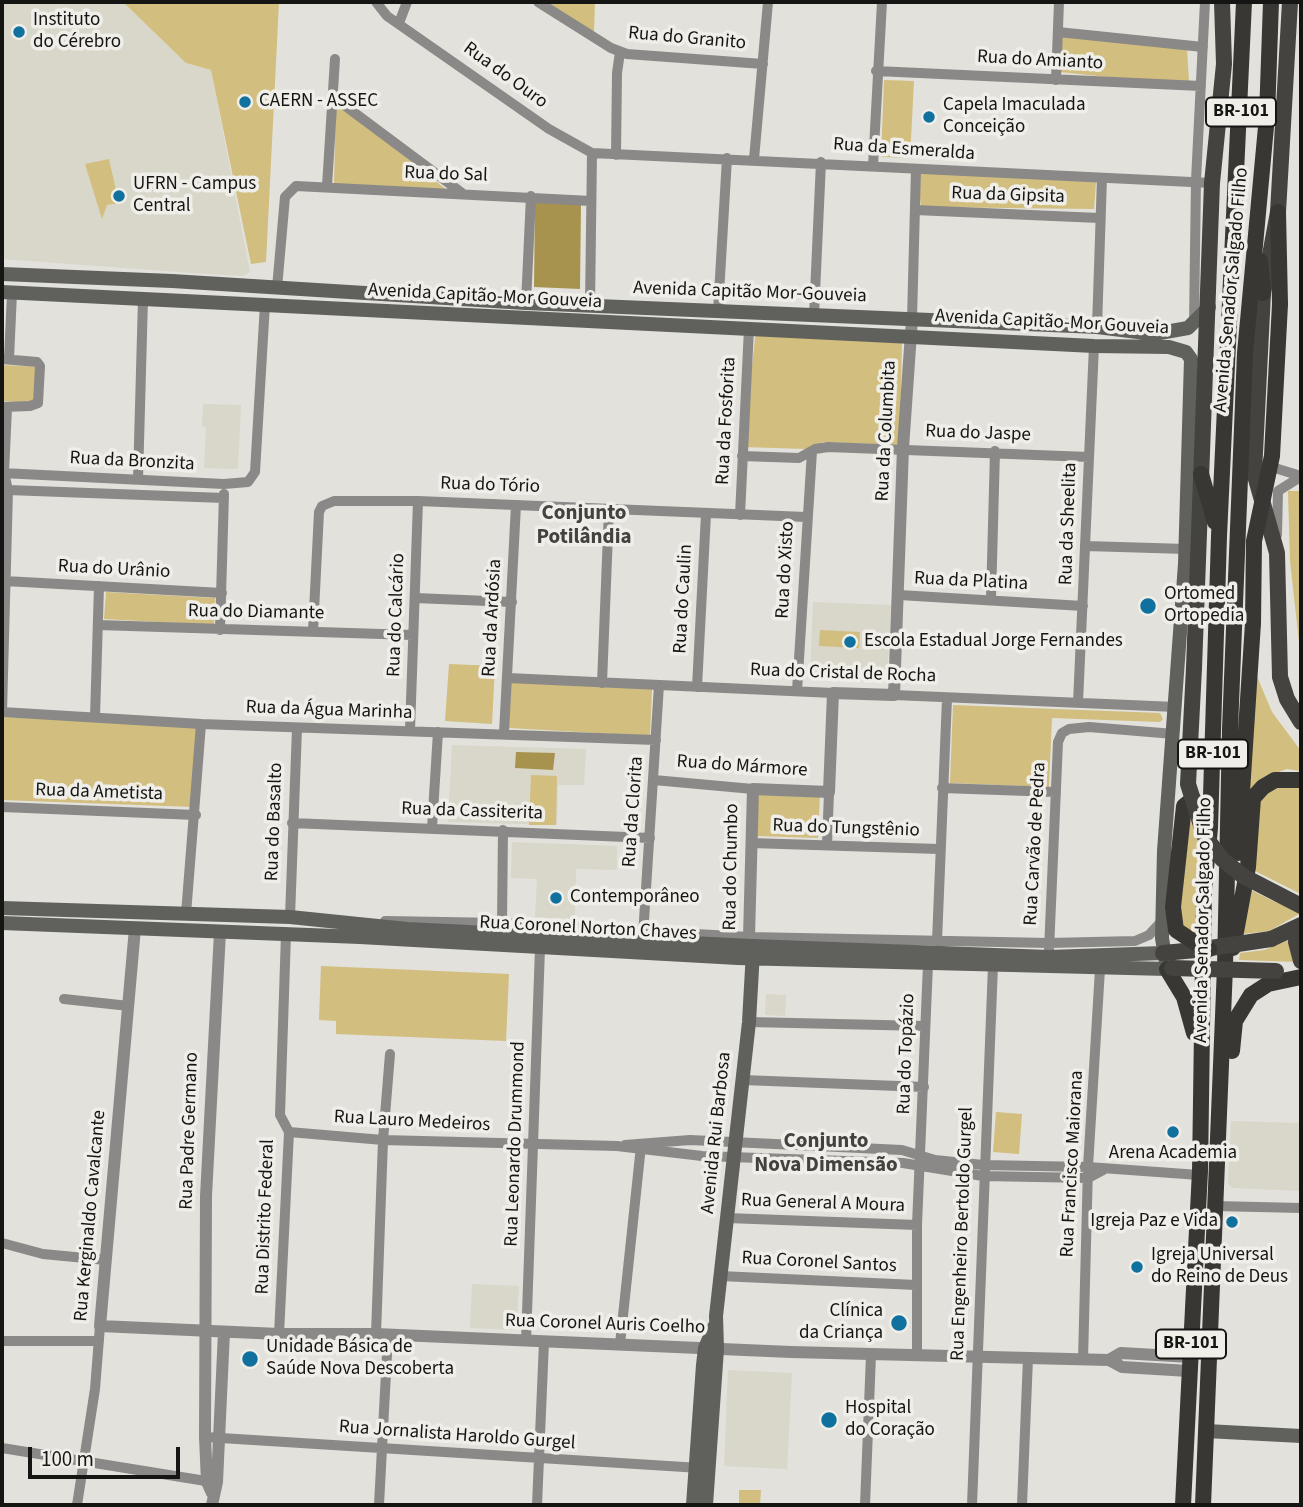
<!DOCTYPE html>
<meta charset="utf-8">
<style>
body{margin:0}
#map{position:relative;width:1303px;height:1507px;overflow:hidden;background:#e2e1dc;font-family:"Source Sans 3",sans-serif}
canvas{display:block}
.frame{position:absolute;inset:0;border:4px solid #151513;pointer-events:none}
.scale{position:absolute;left:28px;top:1447px;width:152px;height:32px;box-sizing:border-box;border:4px solid #151513;border-top:0;padding-left:9px;font-size:21px;line-height:24px;white-space:nowrap;color:#151513;-webkit-text-stroke:5px #efeee9;paint-order:stroke}
</style>
<div id="map">
<canvas width="1303" height="1507"></canvas>
<div class="frame"></div>
<div class="scale">100 m</div>
</div>
<script>
const ctx = document.querySelector('canvas').getContext('2d');
ctx.lineJoin = 'round';
function paint(path, color) {
  ctx.fillStyle = color;
  ctx.fill(path, 'evenodd');
}
function shape(rows) {
  const path = new Path2D();
  for (const r of rows) {
    path.moveTo(r[0], r[1]);
    for (let i = 2; i < r.length; i += 2) path.lineTo(r[i], r[i + 1]);
  }
  return path;
}
function stroke(path, color, width, dash) {
  ctx.strokeStyle = color;
  ctx.lineWidth = width;
  ctx.lineCap = dash ? 'butt' : 'round';
  ctx.setLineDash(dash || []);
  ctx.stroke(path);
}
function label(font, color, halo, rows, align = 'center') {
  ctx.font = font + ' "Source Sans 3",sans-serif';
  ctx.lineWidth = 7;
  ctx.setLineDash([]);
  ctx.textBaseline = 'middle';
  ctx.strokeStyle = halo;
  ctx.fillStyle = color;
  for (const [text, x, y, turn = 0] of rows) {
    ctx.save();
    ctx.translate(x, y);
    ctx.rotate((+turn || 0) * Math.PI / 180);
    ctx.textAlign = isNaN(turn) ? turn : align;
    if (halo) ctx.strokeText(text, 0, 0);
    ctx.fillText(text, 0, 0);
    ctx.restore();
  }
}
const built = shape([
 [2,2,123,2,186,63,211,70,250,272,243,276,192,273,2,259],
 [203,404,241,405,238,469,204,468,206,427,202,426],
 [813,602,891,605,887,682,810,679],
 [452,745,586,749,584,785,558,785,557,825,448,822],
 [512,842,617,846,617,870,576,869,575,918,535,918,537,879,511,878],
 [766,994,786,995,785,1016,765,1015],
 [1231,1121,1301,1123,1301,1191,1232,1188,1228,1184],
 [472,1284,519,1286,516,1330,470,1328],
 [728,1370,792,1373,787,1469,724,1466]
]);
const green = shape([
 [123,2,279,2,266,262,251,264,211,70,186,63],
 [545,2,595,2,594,33],
 [1061,36,1187,49,1189,81,1125,79,1060,72],
 [884,80,914,81,910,158,881,157],
 [336,101,448,191,334,184],
 [109,159,119,203,107,205,102,219,85,164],
 [917,171,1096,182,1094,209,921,207],
 [756,330,902,337,900,445,823,442,806,449,743,447],
 [2,365,39,367,36,403,2,401],
 [1288,491,1301,491,1301,660,1290,561],
 [106,592,215,598,214,625,104,619],
 [820,630,860,632,859,648,819,646],
 [449,664,495,666,492,724,445,721],
 [1256,674,1272,712,1301,751,1301,771,1287,769,1264,777,1251,789,1246,806],
 [511,682,652,689,650,736,509,728],
 [953,705,1160,713,1163,719,1160,722,1052,718,1049,787,950,783],
 [2,717,198,726,193,807,2,800],
 [531,775,557,776,556,825,529,825],
 [1279,786,1301,786,1301,894,1251,869,1259,798],
 [758,793,820,794,818,838,757,836],
 [1186,809,1198,839,1195,935,1177,923],
 [1247,888,1269,899,1301,913,1269,931,1243,934],
 [1292,939,1297,962,1239,960,1240,953,1264,950],
 [321,966,509,974,506,1041,336,1034,336,1021,319,1020],
 [996,1112,1022,1114,1019,1154,993,1152],
 [739,1490,761,1490,760,1505,739,1505]
]);
const water = shape([
 [535,200,581,204,580,289,534,287],
 [516,752,555,753,553,770,515,768]
]);
const minor = shape([
 [376,2,387,16,549,129,592,153,1212,183],
 [538,2,611,48,627,54,763,64],
 [399,23,407,2],
 [1058,32,1203,47],
 [876,71,1201,86],
 [1056,80,1059,2],
 [332,96,462,193],
 [616,155,617,73,620,52],
 [754,159,768,2],
 [873,166,882,2],
 [327,186,335,59],
 [915,210,1099,218],
 [277,288,285,197,296,186,591,201],
 [526,303,531,196],
 [590,306,592,153],
 [718,311,727,158],
 [814,315,821,162],
 [912,319,916,169],
 [1194,323,1196,180,1205,2],
 [1097,327,1102,178],
 [2,359,37,362,40,366,38,403,30,406,2,407],
 [9,359,12,293],
 [742,456,799,458,815,449,828,447,1089,457],
 [1265,465,1301,476],
 [2,473,224,484,248,482,255,472,265,304],
 [138,479,143,299],
 [8,490,224,498],
 [740,515,749,328],
 [1277,535,1278,491,1297,479],
 [1086,546,1186,549],
 [5,581,222,593],
 [899,595,1083,606],
 [415,598,512,602],
 [991,599,995,451],
 [98,625,413,635],
 [220,630,224,494],
 [313,631,319,512,322,506,334,501,418,501,806,517],
 [508,678,833,693],
 [602,683,609,509],
 [697,687,706,514],
 [797,691,812,451],
 [894,695,1176,707],
 [1078,703,1094,346],
 [2,712,201,724,656,740],
 [2,712,8,490,4,473,7,408],
 [95,717,99,586],
 [410,730,418,501],
 [504,733,516,505],
 [654,780,753,789],
 [942,788,1056,792],
 [2,807,196,815],
 [292,823,650,838],
 [432,828,438,732],
 [751,843,939,849],
 [827,845,829,792],
 [186,914,201,724],
 [290,917,297,728],
 [385,921,502,923,749,937,1049,943,1135,941,1149,935,1162,921],
 [502,923,503,830],
 [643,936,659,685],
 [937,941,947,698],
 [1049,950,1058,742,1062,733,1069,729,1089,727,1174,734],
 [64,999,129,1006],
 [749,1022,925,1026],
 [743,1080,924,1087],
 [289,1132,383,1140,617,1146,702,1156,903,1163,983,1176,1088,1178,1103,1170],
 [625,1145,690,1140,902,1150,935,1160,983,1165,1088,1167,1199,1175],
 [1214,1206,1301,1208],
 [727,1218,917,1225],
 [2,1243,43,1254,106,1260],
 [720,1276,916,1285],
 [279,1334,289,1132,280,1115,286,934],
 [376,1334,383,1140,390,1054],
 [2,1341,99,1341],
 [526,1341,540,948],
 [620,1344,641,1146],
 [917,1355,917,1225,928,964],
 [1083,1360,1088,1167,1100,969],
 [205,1437,700,1468],
 [2,1448,212,1482],
 [77,1505,95,1389,100,1326],
 [379,1505,388,1335],
 [537,1505,544,1342],
 [865,1505,871,1355],
 [972,1505,993,965],
 [1022,1505,1028,1358]
]);
const tertiary = shape([
 [135,928,100,1326,279,1334,376,1334,791,1352,1109,1360,1122,1367,1189,1371],
 [752,946,749,937,753,789,829,792,833,693,894,695,903,448,912,319],
 [1109,1360,1121,1353,1190,1357],
 [212,1493,207,1482,205,1437,206,1196,220,932],
 [212,1505,217,1482,224,1332]
]);
const secondary = shape([
 [2,274,172,281,526,303,1097,327,1154,334,1188,328,1209,307],
 [2,292,1094,346,1169,347,1186,352,1191,359,1185,564,1164,851,1162,938,1167,969,738,958,360,937,2,923],
 [2,908,290,917,407,929,752,946,1049,957,1163,953],
 [1206,1431,1301,1436],
 [693,1505,703,1365,705,1348,714,1327],
 [706,1505,717,1349,716,1316,749,1022,753,951]
]);
const primary = shape([
 [1290,2,1278,212,1263,293,1254,472,1277,553,1280,677,1287,699,1301,722],
 [1194,668,1212,183,1224,64,1222,2],
 [1301,928,1296,942,1301,961],
 [1271,939,1301,925],
 [1163,953,1196,950]
]);
const trunk = shape([
 [1278,212,1280,304],
 [1260,261,1263,293],
 [1201,474,1215,522],
 [1238,853,1253,623],
 [1197,944,1176,930,1173,907,1184,806,1193,799,1200,809],
 [1233,948,1248,867,1253,798,1263,787,1275,780,1301,780],
 [1167,969,1184,997,1194,1033],
 [1232,1051,1235,1021,1251,995,1268,984,1301,977],
 [1183,1505,1200,1171,1204,889,1210,828,1219,536,1244,2],
 [1203,1505,1225,967,1230,729,1245,353,1267,116,1271,2]
]);
const primaryBridge = shape([
 [1194,668,1188,784,1204,835,1222,859,1243,876,1301,906],
 [1197,950,1271,939],
 [1172,968,1276,971]
]);
const trunkBridge = shape([
 [1253,623,1254,541,1272,456,1280,304],
 [1197,944,1209,949]
]);
const markers = [
 [19,32,7,"#10709e"],
 [245,102,7,"#10709e"],
 [929,117,7,"#10709e"],
 [119,196,7,"#10709e"],
 [1148,606,9,"#10709e"],
 [850,642,7,"#10709e"],
 [556,898,7,"#10709e"],
 [1173,1132,7,"#10709e"],
 [1232,1222,7,"#10709e"],
 [1137,1267,7,"#10709e"],
 [899,1323,9,"#10709e"],
 [250,1359,9,"#10709e"],
 [829,1420,9,"#10709e"]
];
const shields = [
 [1241,112,70],
 [1213,754,70],
 [1191,1344,70]
];
const shieldNames = [
 ["BR-101",1241,112],
 ["BR-101",1213,754],
 ["BR-101",1191,1344]
];
const poiNames = [
 ["Instituto",33,21],
 ["do Cérebro",33,43],
 ["CAERN - ASSEC",259,102],
 ["Capela Imaculada",943,106],
 ["Conceição",943,128],
 ["UFRN - Campus",133,185],
 ["Central",133,207],
 ["Ortomed",1164,595],
 ["Ortopedia",1164,617],
 ["Escola Estadual Jorge Fernandes",864,642],
 ["Contemporâneo",570,898],
 ["Arena Academia",1173,1154,"center"],
 ["Igreja Paz e Vida",1218,1222,"right"],
 ["Igreja Universal",1151,1256],
 ["do Reino de Deus",1151,1278],
 ["Clínica",883,1312,"right"],
 ["da Criança",883,1334,"right"],
 ["Unidade Básica de",266,1348],
 ["Saúde Nova Descoberta",266,1370],
 ["Hospital",845,1409],
 ["do Coração",845,1431]
];
const streetNames = [
 ["Rua do Granito",687,39,5],
 ["Rua do Amianto",1040,61,3],
 ["Rua do Ouro",505,76,36],
 ["Rua da Esmeralda",904,150,4],
 ["Rua do Sal",446,175,2],
 ["Rua da Gipsita",1008,196,2],
 ["Avenida Senador Salgado Filho",1232,290,-85],
 ["Avenida Capitão Mor-Gouveia",750,293,2],
 ["Avenida Capitão-Mor Gouveia",485,297,3],
 ["Avenida Capitão-Mor Gouveia",1052,323,3],
 ["Rua da Fosforita",727,421,-87],
 ["Rua da Columbita",887,431,-87],
 ["Rua do Jaspe",978,434,2],
 ["Rua da Bronzita",132,462,3],
 ["Rua do Tório",490,486,2],
 ["Rua da Sheelita",1069,524,-88],
 ["Rua do Urânio",114,570,3],
 ["Rua do Xisto",786,570,-87],
 ["Rua da Platina",971,582,3],
 ["Rua do Caulin",684,599,-87],
 ["Rua do Diamante",256,613,1],
 ["Rua do Calcário",397,615,-88],
 ["Rua da Ardósia",493,618,-87],
 ["Rua do Cristal de Rocha",843,674,2],
 ["Rua da Água Marinha",329,711,2],
 ["Rua do Mármore",742,767,4],
 ["Rua da Ametista",99,793,2],
 ["Rua da Cassiterita",472,812,2],
 ["Rua da Clorita",634,812,-86],
 ["Rua do Basalto",275,822,-88],
 ["Rua do Tungstênio",846,829,2],
 ["Rua Carvão de Pedra",1036,844,-87],
 ["Rua do Chumbo",732,867,-89],
 ["Avenida Senador Salgado Filho",1204,920,-89],
 ["Rua Coronel Norton Chaves",588,929,3],
 ["Rua do Topázio",907,1054,-88],
 ["Rua Lauro Medeiros",412,1122,3],
 ["Rua Padre Germano",190,1131,-88],
 ["Avenida Rui Barbosa",717,1133,-84],
 ["Rua Leonardo Drummond",516,1144,-88],
 ["Rua Francisco Maiorana",1073,1164,-87],
 ["Rua General A Moura",823,1204,2],
 ["Rua Kerginaldo Cavalcante",91,1216,-85],
 ["Rua Distrito Federal",266,1217,-88],
 ["Rua Engenheiro Bertoldo Gurgel",963,1234,-88],
 ["Rua Coronel Santos",819,1263,3],
 ["Rua Coronel Auris Coelho",605,1325,2],
 ["Rua Jornalista Haroldo Gurgel",457,1436,4]
];
const neighbourhoodNames = [
 ["Conjunto",584,514],
 ["Potilândia",584,538],
 ["Conjunto",826,1142],
 ["Nova Dimensão",826,1166]
];
paint(built, '#d9d6ca');
paint(green, '#d2be7e');
paint(water, '#a7934e');
stroke(minor, '#8a8987', 10);
stroke(tertiary, '#8a8987', 12);
stroke(secondary, '#60605d', 14);
stroke(primary, '#444340', 16);
stroke(trunk, '#383734', 16);
stroke(primaryBridge, '#444340', 16);
stroke(trunkBridge, '#383734', 16);
for (const [x, y, r, color] of markers) {
  const dot = new Path2D();
  dot.arc(x, y, r, 0, 2 * Math.PI);
  ctx.fillStyle = color;
  ctx.fill(dot);
  stroke(dot, '#efeee9', 2.5);
}
for (const [x, y, w] of shields) {
  const box = new Path2D();
  box.roundRect(x - w / 2, y - 14.5, w, 29, 5);
  ctx.fillStyle = '#efeee9';
  ctx.fill(box);
  stroke(box, '#151513', 2);
}
label('bold 18px', '#151513', null, shieldNames);
label('19px', '#151513', '#efeee9', poiNames, 'left');
label('19px', '#151513', '#efeee9', streetNames);
label('bold 21px', '#44423f', '#efeee9', neighbourhoodNames);
</script>
